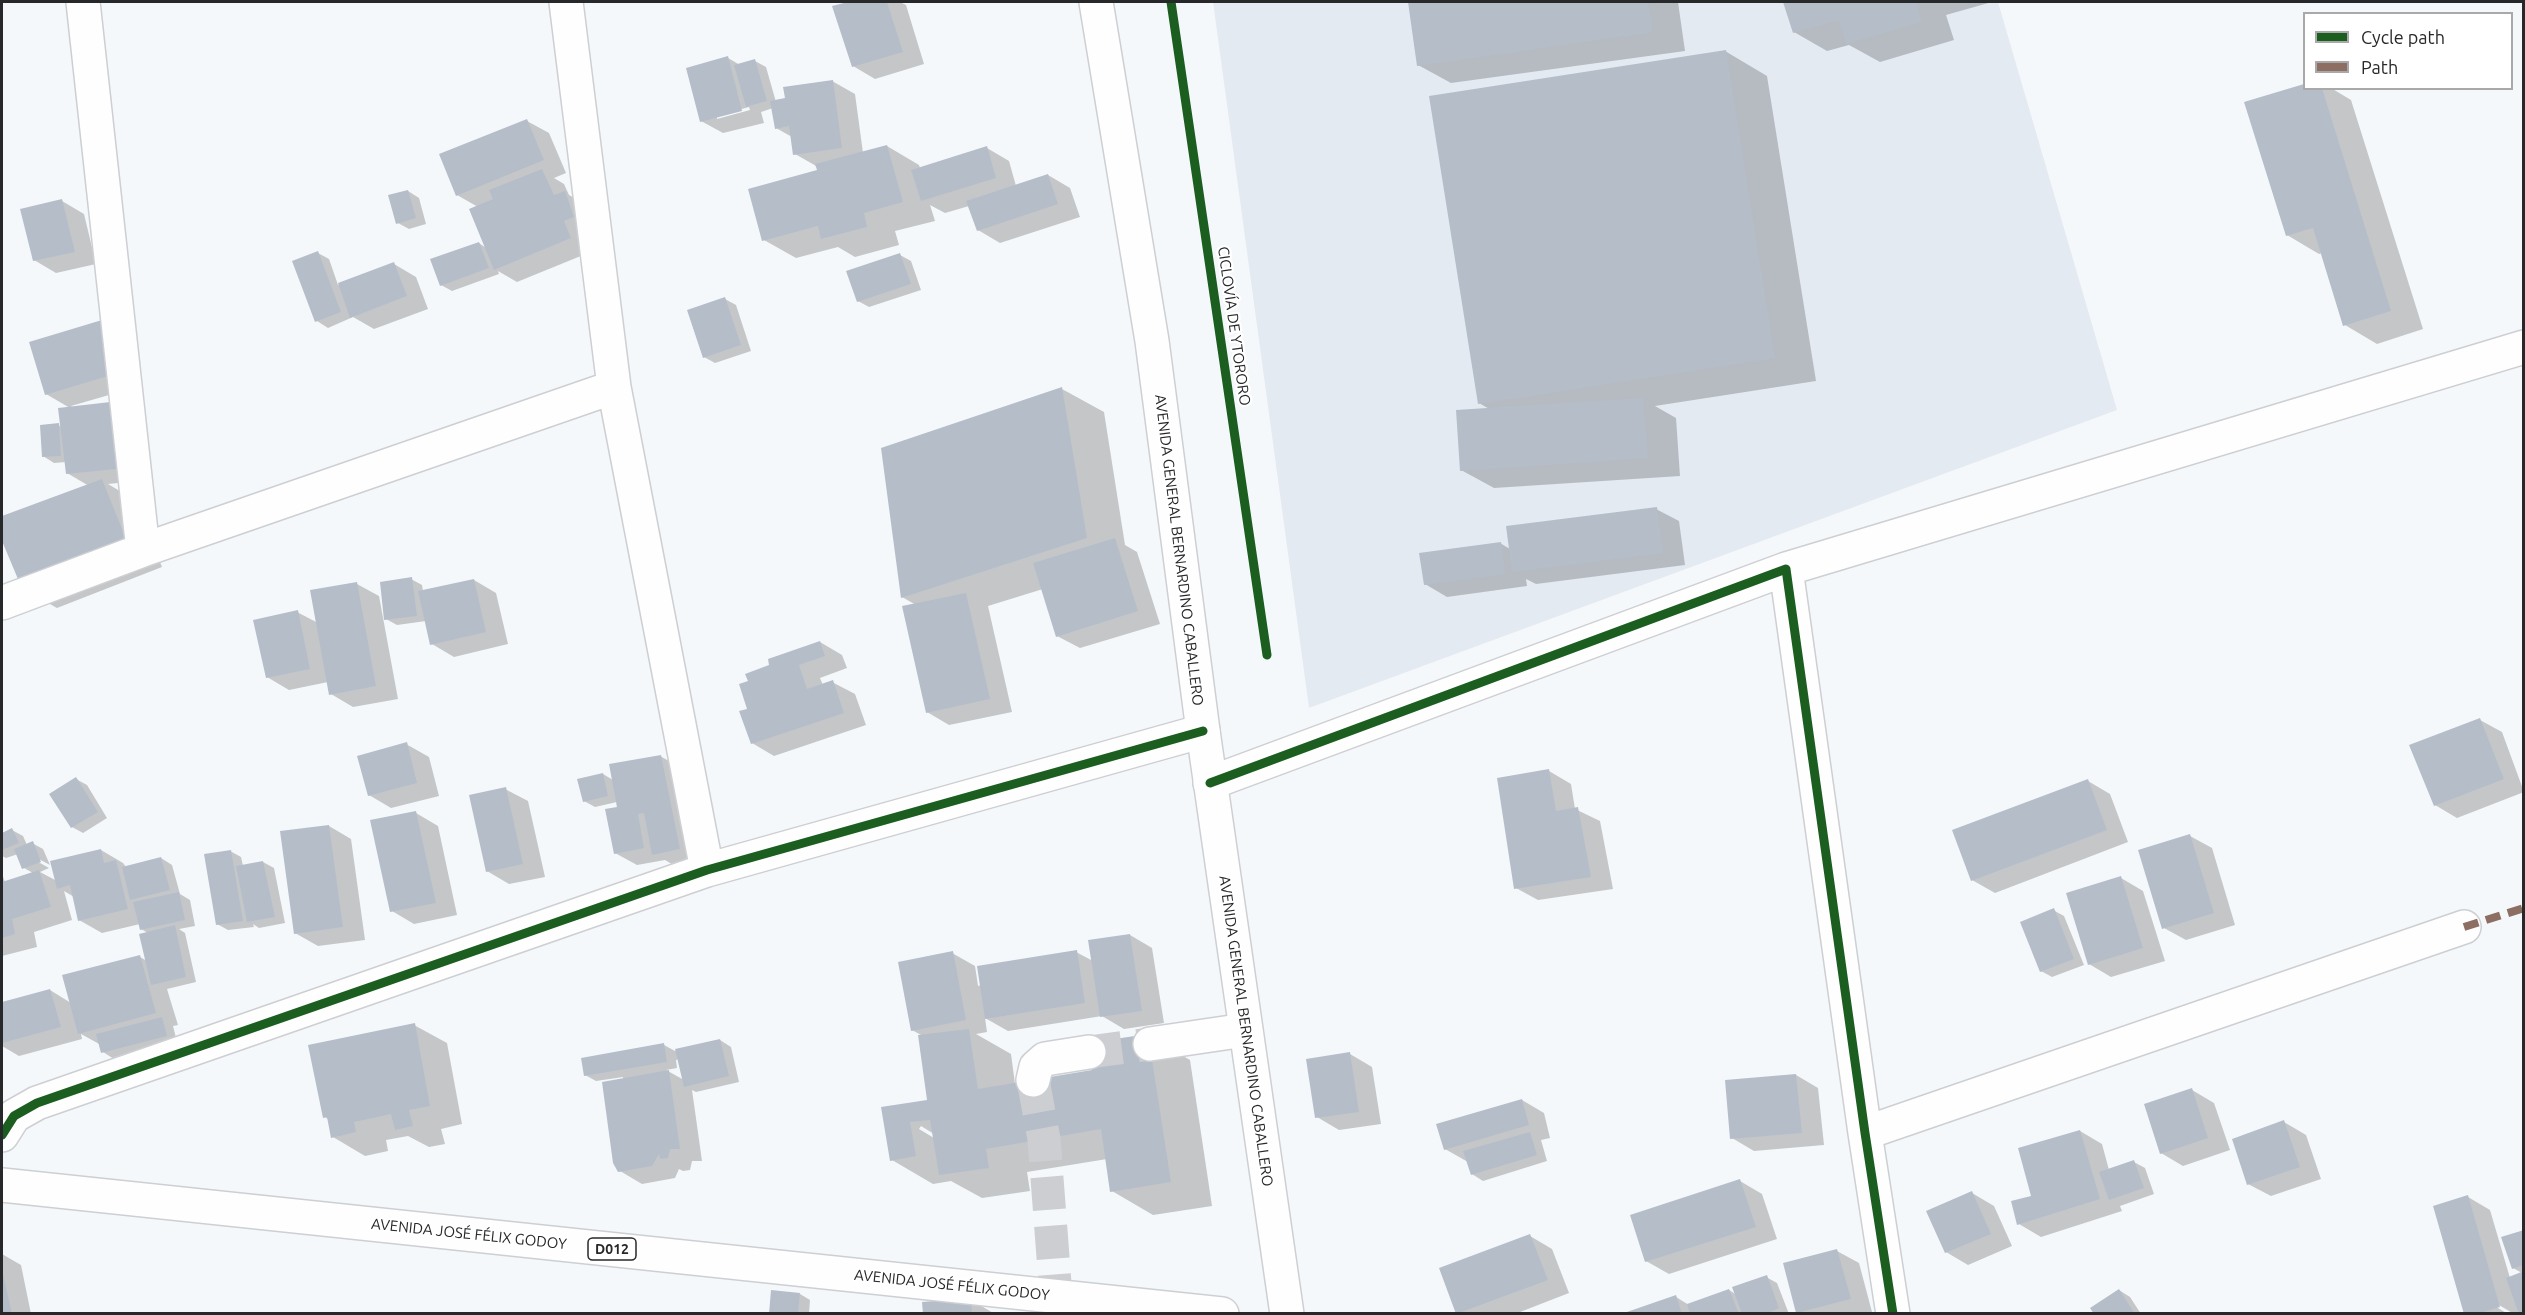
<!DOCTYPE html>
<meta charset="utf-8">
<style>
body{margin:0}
#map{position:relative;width:2525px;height:1315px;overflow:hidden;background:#f5f8fb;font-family:Ubuntu,sans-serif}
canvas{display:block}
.frame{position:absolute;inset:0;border:3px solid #27282a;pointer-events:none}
.legend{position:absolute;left:2303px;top:12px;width:210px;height:78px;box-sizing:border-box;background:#fff;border:2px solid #a9a9aa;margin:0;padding:8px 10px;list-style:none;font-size:18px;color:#27282a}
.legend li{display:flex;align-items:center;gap:12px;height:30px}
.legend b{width:30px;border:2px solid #a9a9aa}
</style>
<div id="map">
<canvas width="2525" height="1315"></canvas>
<div class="frame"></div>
<ul class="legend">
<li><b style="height:8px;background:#1b5e20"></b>Cycle path</li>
<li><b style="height:8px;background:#8d6e63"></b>Path</li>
</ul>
</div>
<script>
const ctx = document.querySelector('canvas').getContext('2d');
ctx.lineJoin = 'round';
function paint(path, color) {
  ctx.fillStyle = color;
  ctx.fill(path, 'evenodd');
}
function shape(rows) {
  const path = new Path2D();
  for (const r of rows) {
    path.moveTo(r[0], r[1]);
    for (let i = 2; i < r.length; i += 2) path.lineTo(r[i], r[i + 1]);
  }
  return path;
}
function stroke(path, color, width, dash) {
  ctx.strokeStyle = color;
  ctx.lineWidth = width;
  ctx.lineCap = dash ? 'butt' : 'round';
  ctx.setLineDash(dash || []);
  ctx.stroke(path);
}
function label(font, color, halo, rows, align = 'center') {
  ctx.font = font + ' Ubuntu,sans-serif';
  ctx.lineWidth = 4.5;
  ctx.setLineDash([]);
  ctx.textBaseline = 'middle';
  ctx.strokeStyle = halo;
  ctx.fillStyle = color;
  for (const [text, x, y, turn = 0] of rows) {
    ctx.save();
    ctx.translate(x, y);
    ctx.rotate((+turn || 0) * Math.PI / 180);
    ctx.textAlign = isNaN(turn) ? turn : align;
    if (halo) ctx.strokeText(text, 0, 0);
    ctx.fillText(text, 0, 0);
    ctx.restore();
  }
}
const built = shape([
 [1213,2,1998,2,2117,410,1309,708]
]);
const shadow = shape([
 [840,2,900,2,906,5,924,64,875,79,853,66,845,4],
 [1409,2,1678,2,1685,51,1451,83,1418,65],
 [1785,2,1992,2,1946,15,1954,40,1880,62,1849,45,1827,51,1794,32],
 [1725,51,1767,76,1816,381,1655,406,1676,418,1680,476,1494,488,1461,470,1491,410,1479,403],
 [728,58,740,65,755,61,766,67,776,102,832,81,855,94,863,153,887,146,919,165,920,168,987,148,1009,161,1016,186,1048,175,1070,188,1080,217,1000,243,978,230,969,206,945,213,930,205,935,221,895,231,899,245,855,257,838,247,796,258,764,240,819,171,818,167,795,154,792,137,776,128,773,108,761,112,764,123,723,133,701,121],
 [749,107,750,110,717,119,717,116],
 [2304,85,2304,88,2331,88,2351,100,2423,329,2377,344,2345,325,2322,253,2319,254,2287,235,2246,103],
 [527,121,549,133,566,173,554,178,564,184,569,195,587,205,593,251,517,282,498,271,499,274,452,291,441,285,479,243,486,248,478,207,457,195],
 [408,191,419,198,426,224,409,229,398,223],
 [62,201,84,214,96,264,56,273,34,260],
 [318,253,329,259,338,285,394,264,416,277,428,309,374,329,353,317,328,328,317,321],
 [900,255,911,261,921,290,869,307,858,301],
 [725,299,736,305,751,351,715,363,704,357],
 [31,343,140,386,71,406,148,480,108,484,135,500,162,567,57,608,25,590,2,538,2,517,89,486,67,473,66,462,54,463,43,456,58,425,62,427,70,408,46,394],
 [1062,389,1104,412,1125,545,1137,552,1160,624,1080,648,1057,636,1043,589,988,606,1012,712,949,725,927,712,916,605,902,597],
 [1656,509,1679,521,1685,565,1536,584,1526,579,1527,586,1447,597,1425,584,1500,543,1510,549],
 [411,579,422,585,423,591,474,580,496,593,508,644,454,657,432,644,426,621,397,625,386,619],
 [357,584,379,596,398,699,353,707,331,694,328,682,289,690,267,677,297,612,318,623],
 [820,642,842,655,847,668,820,678,823,685,832,682,855,694,866,725,774,756,752,743,750,682,771,666],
 [2480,720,2502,732,2524,792,2457,818,2435,805],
 [406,744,429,757,439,796,391,808,369,795],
 [660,756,683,769,701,861,675,866,665,860,637,865,615,853,617,802,595,807,584,801,603,774,613,780],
 [1549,771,1571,784,1575,809,1600,821,1613,889,1538,900,1516,888],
 [76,779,87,785,107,818,83,833,72,827],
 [2088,781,2110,794,2128,842,1995,893,1972,880],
 [505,789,528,801,545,877,509,884,487,871],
 [416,813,438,826,457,915,414,924,392,911],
 [329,826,351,839,365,940,318,946,295,933],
 [12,830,23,836,27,845,32,843,43,849,50,865,35,857,33,859,49,868,40,872,57,881,101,850,123,863,126,867,161,858,172,865,180,894,190,900,195,926,179,929,185,933,196,982,167,989,178,1025,173,1026,177,1042,114,1059,103,1052,101,1045,81,1034,82,1039,19,1056,2,1046,2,1003,50,990,71,1003,140,957,147,961,148,933,141,929,140,924,102,933,79,920,74,897,64,891,72,920,34,932,37,947,2,956,2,874,5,882,33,873,24,868,18,854,6,858,2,856,2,834],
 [2190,836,2212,848,2235,925,2186,940,2164,928],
 [230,851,241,857,243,866,263,862,274,868,285,923,259,928,253,924,254,927,228,930,217,924],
 [2121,878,2143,891,2165,961,2111,977,2089,964],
 [2053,910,2064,916,2084,965,2052,977,2041,971],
 [1130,935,1152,948,1164,1023,1124,1029,1102,1016,1008,1031,985,1018,987,1032,976,1034,1011,1054,1015,1084,1093,1071,1148,1036,1190,1060,1212,1206,1153,1215,1112,1191,1107,1159,1027,1172,1030,1191,982,1198,951,1181,933,1184,892,1160,882,1108,929,1101,923,1036,912,1030,952,953,975,966,978,986,1076,952,1093,961],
 [921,1126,934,1134,934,1138,919,1129],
 [414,1025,447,1043,462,1124,441,1129,445,1144,429,1147,408,1136,386,1140,388,1151,365,1156,333,1137,329,1120,325,1117],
 [720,1040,731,1047,739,1082,696,1092,692,1090,702,1161,692,1161,690,1170,683,1171,679,1169,675,1178,642,1184,620,1171,623,1077,596,1081,585,1075,664,1045,675,1051],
 [679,1059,684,1080,666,1070,677,1068,676,1060],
 [1350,1054,1372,1067,1381,1124,1339,1130,1317,1117],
 [1796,1075,1818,1088,1824,1145,1754,1151,1732,1138],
 [2192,1090,2214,1103,2230,1150,2183,1166,2161,1153],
 [1522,1100,1544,1113,1550,1138,1541,1140,1547,1161,1483,1181,1472,1174,1468,1162,1445,1149],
 [2284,1122,2306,1135,2321,1179,2271,1196,2248,1184],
 [2080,1131,2102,1144,2109,1170,2134,1162,2145,1168,2154,1194,2120,1206,2122,1211,2041,1237,2019,1224,2033,1197],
 [1740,1181,1762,1194,1777,1239,1669,1274,1646,1261],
 [1972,1193,1994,1206,2012,1246,1968,1265,1946,1252],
 [2468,1197,2490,1210,2510,1278,2522,1273,2513,1268,2524,1232,2524,1314,2514,1314,2494,1302,2493,1305,2508,1314,2466,1314],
 [1530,1236,1552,1249,1569,1293,1515,1314,1458,1314,1441,1269],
 [1837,1251,1859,1263,1872,1312,1865,1314,1797,1312],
 [2,1254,21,1265,31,1314,2,1314],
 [1766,1277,1777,1283,1789,1314,1627,1314,1676,1297,1689,1305,1729,1290,1737,1295],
 [2119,1290,2130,1297,2141,1314,2096,1314],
 [800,1294,810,1300,809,1314,771,1314],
 [971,1300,995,1314,924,1314]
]);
const building = shape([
 [848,2,887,2,903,52,852,67,832,6],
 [1408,2,1648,2,1653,32,1417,66],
 [1783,2,1916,2,1922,22,1846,44,1839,20,1793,33],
 [1726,50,1775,358,1478,404,1429,96],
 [728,56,742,111,700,122,686,68],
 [755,59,767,101,746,107,734,65],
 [833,80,842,148,793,155,789,126,775,129,770,101,785,98,783,87],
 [2304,84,2304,88,2322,88,2391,311,2343,326,2313,228,2286,236,2244,102],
 [527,119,544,160,456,196,439,154],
 [887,145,903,202,864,213,867,227,821,239,818,226,762,241,748,189,817,170,815,164],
 [987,146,996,178,921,201,911,170],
 [542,169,554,195,565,191,574,217,564,221,571,238,494,270,469,209,493,199,489,190],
 [1048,174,1058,204,977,231,966,201],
 [408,190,416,218,396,224,388,195],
 [62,199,75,252,33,261,20,209],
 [479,242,489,268,440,286,430,259],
 [318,251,341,312,315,322,292,261],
 [900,253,911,284,857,302,846,271],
 [394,262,407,296,350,318,338,283],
 [725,297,741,345,703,358,687,310],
 [102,320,118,373,45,395,29,342],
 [1062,387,1087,538,901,598,881,448],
 [1643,398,1648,458,1460,471,1456,410],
 [119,401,126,468,66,474,58,408],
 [59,423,61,456,42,457,40,425],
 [102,479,130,549,23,591,2,541,2,516],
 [1657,507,1663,553,1512,572,1506,526],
 [1115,538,1138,611,1056,637,1033,563],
 [1501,542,1505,574,1424,585,1419,553],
 [412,577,417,616,384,620,380,582],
 [474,579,486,632,430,645,418,591],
 [357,582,376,686,329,695,310,590],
 [966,593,990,699,926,713,902,606],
 [298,610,310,669,266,678,253,620],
 [820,641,825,656,799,665,807,689,833,680,844,713,751,744,739,711,747,709,739,684,748,681,745,674,769,665,768,659],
 [2480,718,2504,779,2434,806,2409,745],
 [407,742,417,783,368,796,357,756],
 [661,755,680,849,652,855,644,813,638,814,644,848,614,854,605,809,617,807,609,764],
 [1549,769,1556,811,1578,807,1591,877,1514,889,1497,778],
 [603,773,608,796,583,802,577,779],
 [76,777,98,812,71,828,49,794],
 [2088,779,2107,830,1971,881,1952,830],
 [506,787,523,864,486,872,469,795],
 [416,811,436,903,390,912,370,820],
 [329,825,343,927,294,934,280,831],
 [12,828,19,843,2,850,2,833],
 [2190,834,2214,913,2162,929,2138,850],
 [33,841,41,862,22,869,14,849],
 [101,849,104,863,116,860,128,909,78,921,70,885,57,889,50,861],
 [231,850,243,921,216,925,204,854],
 [161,857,170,890,130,900,122,867],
 [263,861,275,917,247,922,236,866],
 [39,870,51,907,12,919,15,934,2,938,2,882],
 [2121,876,2143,948,2088,965,2066,893],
 [179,892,185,920,140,930,133,902],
 [2054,908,2074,959,2040,972,2020,922],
 [175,925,186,977,151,985,139,934],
 [1130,934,1142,1011,1100,1017,1088,940],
 [1077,950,1085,1003,985,1019,977,966],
 [953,951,966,1020,911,1031,898,962],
 [140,955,156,1013,78,1034,62,975],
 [50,989,61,1027,2,1043,2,1002],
 [162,1017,167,1036,101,1053,96,1034],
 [415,1023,430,1106,409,1110,413,1126,395,1130,391,1114,354,1122,356,1132,331,1138,327,1117,323,1118,308,1045],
 [969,1029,978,1089,1092,1070,1088,1043,1148,1034,1171,1182,1110,1192,1101,1129,986,1149,989,1168,939,1175,930,1120,910,1122,916,1156,890,1161,881,1107,927,1100,918,1035],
 [720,1039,729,1076,684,1087,675,1049],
 [664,1043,667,1062,584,1076,581,1058],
 [1350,1052,1359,1112,1315,1118,1306,1059],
 [669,1070,680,1149,670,1149,668,1158,660,1159,659,1154,652,1166,618,1172,613,1163,602,1082],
 [1796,1074,1802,1133,1730,1139,1725,1080],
 [2192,1088,2208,1138,2160,1154,2144,1104],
 [1522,1099,1529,1125,1444,1150,1436,1124],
 [2284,1120,2300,1167,2247,1185,2232,1139],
 [2080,1130,2100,1199,2017,1225,2011,1201,2031,1196,2018,1148],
 [1530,1132,1537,1155,1471,1175,1463,1151],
 [2134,1160,2144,1188,2109,1200,2099,1172],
 [1740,1179,1756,1227,1645,1262,1630,1215],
 [1972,1191,1991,1234,1945,1253,1926,1211],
 [2468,1195,2500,1307,2477,1314,2464,1314,2433,1206],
 [2524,1230,2524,1265,2512,1269,2501,1237],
 [1530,1234,1548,1280,1456,1314,1439,1268],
 [1837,1249,1851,1299,1796,1313,1783,1263],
 [2,1270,12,1314,2,1314],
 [2524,1271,2524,1314,2519,1314,2506,1278],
 [1767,1275,1779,1308,1766,1314,1742,1314,1732,1287],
 [1729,1289,1739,1314,1690,1314,1687,1304],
 [2119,1289,2135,1314,2094,1314,2090,1308],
 [771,1290,800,1293,798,1314,769,1314],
 [1676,1295,1682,1314,1624,1314,1624,1313],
 [971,1298,972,1314,923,1314,922,1302]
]);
const minorTunnel = shape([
 [1089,1052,1150,1044],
 [1033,1080,1044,1139,1056,1296]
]);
const minor = shape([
 [83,2,143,550],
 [566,2,614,387,707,870],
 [1786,569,1865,1133,1893,1314],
 [2,603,143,550,614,387],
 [1210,783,1786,569,2524,347],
 [1150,1044,1245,1030],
 [1033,1080,1036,1067,1045,1059,1089,1052],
 [1865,1133,2464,927],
 [2,1135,14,1116,37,1103,707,870,1203,731]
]);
const major = shape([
 [1096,2,1152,341,1203,731,1287,1314],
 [2,1185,1222,1314]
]);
const quiet = shape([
 [2464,927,2524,908]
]);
const cycleway = shape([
 [1171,2,1267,655],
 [1210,783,1786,569,1865,1133,1893,1314],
 [2,1135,14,1116,37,1103,707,870,1203,731]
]);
const shields = [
 [612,1249,48]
];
const shieldNames = [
 ["D012",612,1249]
];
const streetNames = [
 ["CICLOVÍA DE YTORORO",1234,326,82],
 ["AVENIDA GENERAL BERNARDINO CABALLERO",1179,550,83],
 ["AVENIDA GENERAL BERNARDINO CABALLERO",1246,1031,82],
 ["AVENIDA JOSÉ FÉLIX GODOY",469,1234,6],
 ["AVENIDA JOSÉ FÉLIX GODOY",952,1285,6]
];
paint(built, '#e4eaf2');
paint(shadow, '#0003');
paint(building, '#b5bdc9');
stroke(minorTunnel, '#ccced1', 33, [33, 16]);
stroke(minor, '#cdcfd2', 36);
stroke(major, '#cdcfd2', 36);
stroke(minor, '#fefefe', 33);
stroke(major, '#fefefe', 33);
stroke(quiet, '#8d6e63', 8, [15, 8]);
stroke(cycleway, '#1b5e20', 9);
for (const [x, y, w] of shields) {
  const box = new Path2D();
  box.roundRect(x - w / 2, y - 11, w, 22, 4.5);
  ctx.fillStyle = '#fff';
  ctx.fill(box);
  stroke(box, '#27282a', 1.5);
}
label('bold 14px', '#27282a', null, shieldNames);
label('15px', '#27282a', '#fff', streetNames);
</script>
